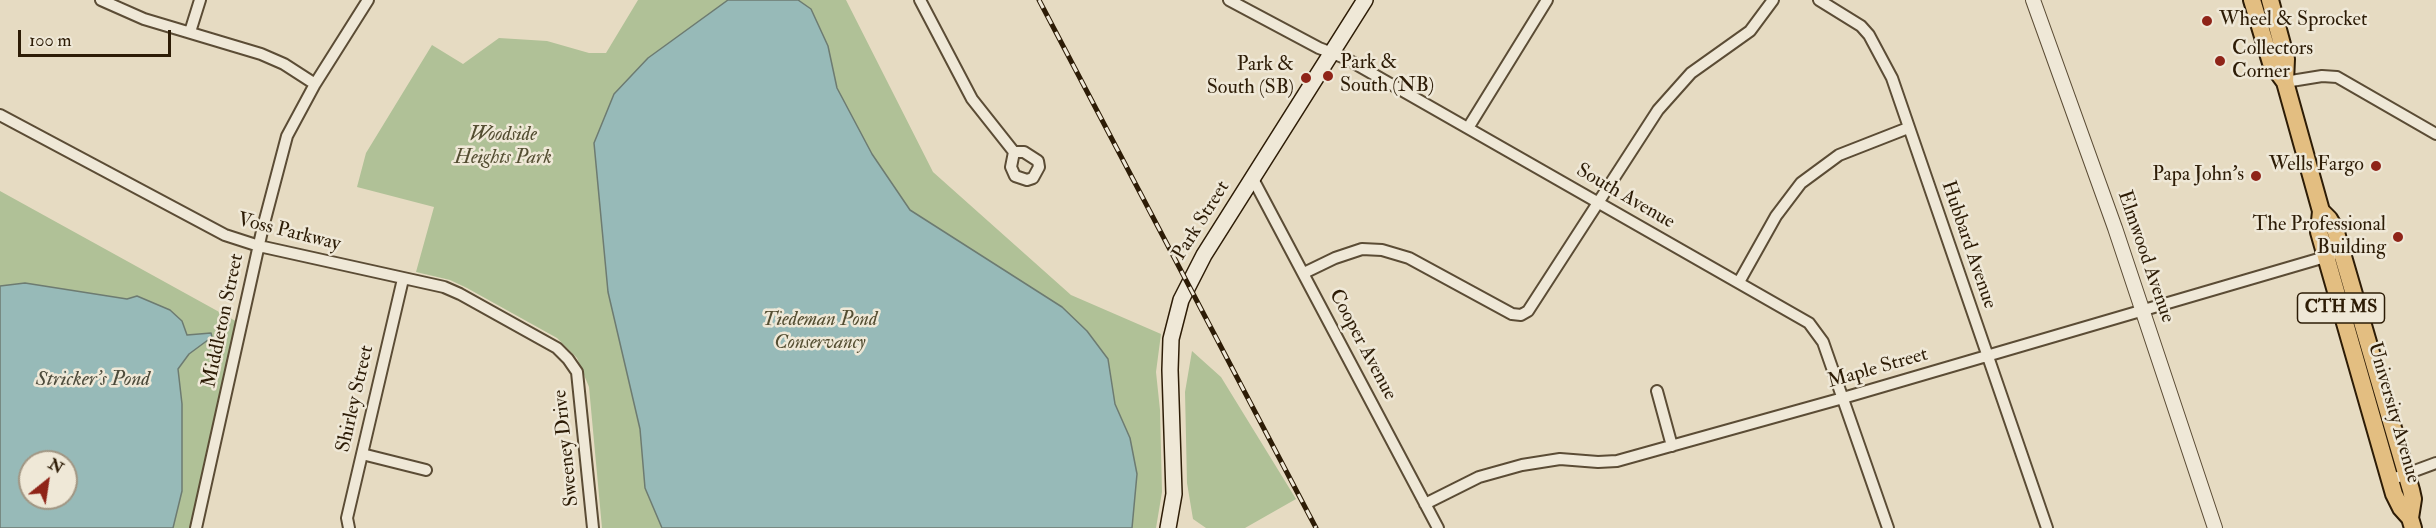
<!DOCTYPE html>
<style>
body{margin:0}
#map{position:relative;width:2436px;height:528px;overflow:hidden;background:#e6dbc2;font-family:"IM FELL Double Pica",serif}
canvas{display:block}
.north{position:absolute;left:18px;top:450px;width:60px;height:60px;box-sizing:border-box;background:#efe8d7;border:2px solid #a19683;border-radius:50%;rotate:30deg;font-size:16px;font-weight:700;line-height:24px;text-align:center;color:#2d1c06}
.north::after{content:'';display:block;margin:auto;width:21px;height:27px;background:#8f2418;clip-path:polygon(50% 0,100% 100%,50% 72%,0 100%)}
.scale{position:absolute;left:18px;top:30px;width:153px;height:27px;box-sizing:border-box;border:3px solid #2d1c06;border-top:0;padding-left:8px;font-size:18px;line-height:21px;white-space:nowrap;color:#2d1c06;-webkit-text-stroke:4px #efe8d7;paint-order:stroke}
</style>
<div id="map">
<canvas width="2436" height="528"></canvas>
<div class="north">N</div>
<div class="scale">100 m</div>
</div>
<script>
const ctx = document.querySelector('canvas').getContext('2d');
ctx.lineJoin = 'round';
function paint(path, color) {
  ctx.fillStyle = color;
  ctx.fill(path, 'evenodd');
}
function shape(rows) {
  const path = new Path2D();
  for (const r of rows) {
    path.moveTo(r[0], r[1]);
    for (let i = 2; i < r.length; i += 2) path.lineTo(r[i], r[i + 1]);
  }
  return path;
}
function stroke(path, color, width, dash) {
  ctx.strokeStyle = color;
  ctx.lineWidth = width;
  ctx.lineCap = dash ? 'butt' : 'round';
  ctx.setLineDash(dash || []);
  ctx.stroke(path);
}
function label(font, color, halo, rows, align = 'center') {
  ctx.font = font + ' "IM FELL Double Pica",serif';
  ctx.lineWidth = 5;
  ctx.setLineDash([]);
  ctx.textBaseline = 'middle';
  ctx.strokeStyle = halo;
  ctx.fillStyle = color;
  for (const [text, x, y, turn = 0] of rows) {
    ctx.save();
    ctx.translate(x, y);
    ctx.rotate((+turn || 0) * Math.PI / 180);
    ctx.textAlign = isNaN(turn) ? turn : align;
    if (halo) ctx.strokeText(text, 0, 0);
    ctx.fillText(text, 0, 0);
    ctx.restore();
  }
}
const green = shape([
 [638,0,846,0,933,172,1071,295,1161,334,1156,372,1160,410,1162,492,1156,528,602,528,589,387,577,358,557,338,467,288,450,280,416,272,434,207,357,187,366,153,432,45,463,64,499,38,547,41,589,53,606,53],
 [0,191,241,324,196,528,0,528],
 [30,462,66,462,66,498,30,498],
 [1192,351,1221,377,1296,499,1245,528,1206,528,1193,519,1187,483,1185,392]
]);
const water = shape([
 [728,0,798,0,811,9,828,46,837,88,872,154,910,210,1062,307,1087,331,1108,359,1115,404,1130,438,1137,474,1132,528,662,528,645,488,640,429,608,292,594,143,614,94,648,58,728,0],
 [25,283,127,299,137,296,170,310,182,321,187,335,211,333,212,337,189,354,178,369,182,404,182,491,173,528,0,528,0,286,25,283],
 [30,462,66,462,66,498,30,498,30,462]
]);
const minor = shape([
 [101,0,144,19,261,54,284,64,315,84],
 [920,0,972,99,1014,152],
 [1229,0,1319,48,1345,58,1809,323,1823,342,1888,528],
 [1819,0,1861,26,1869,35,1892,78,2047,528],
 [190,32,200,0],
 [2285,82,2322,76,2337,77,2436,134],
 [0,115,225,235,259,246,444,287,460,294,557,348,568,359,577,372,593,528],
 [1468,128,1547,0],
 [1014,152,1024,152,1038,161,1039,167,1033,178,1027,180,1015,176,1011,167,1014,152],
 [1253,179,1438,528],
 [1304,273,1335,258,1362,249,1382,250,1409,258,1512,314,1521,315,1528,311,1658,110,1691,73,1750,31,1773,0],
 [1739,282,1776,216,1801,183,1839,155,1908,128],
 [1657,391,1672,446],
 [362,454,426,470],
 [2390,480,2436,463],
 [1425,504,1479,477,1522,465,1560,459,1598,462,1617,461,1843,398,2332,255],
 [196,528,262,231,287,136,315,84,368,0],
 [349,528,347,518,403,279]
]);
const tertiary = shape([
 [2033,0,2115,228,2215,528]
]);
const secondary = shape([
 [1168,528,1174,494,1170,370,1171,339,1181,300,1204,255,1365,0]
]);
const primary = shape([
 [2252,0,2271,63,2285,82],
 [2270,0,2286,59,2285,82,2321,211,2329,219,2335,229,2411,490,2413,499,2410,518,2413,528],
 [2321,211,2319,232,2394,494,2401,508,2410,518]
]);
const rail = shape([
 [1039,0,1316,528]
]);
const markers = [
 [2207,21,6,"#8f2418"],
 [2220,61,6,"#8f2418"],
 [1328,76,6,"#8f2418"],
 [1306,78,6,"#8f2418"],
 [2376,166,6,"#8f2418"],
 [2256,176,6,"#8f2418"],
 [2398,237,6,"#8f2418"]
];
const shields = [
 [2341,308,87]
];
const shieldNames = [
 ["CTH MS",2341,308]
];
const poiNames = [
 ["Wheel & Sprocket",2219,21,"left"],
 ["Collectors",2232,50,"left"],
 ["Corner",2232,73,"left"],
 ["Park &",1340,64,"left"],
 ["South (NB)",1340,87,"left"],
 ["Park &",1294,66],
 ["South (SB)",1294,89],
 ["Wells Fargo",2364,166],
 ["Papa John's",2244,176],
 ["The Professional",2386,226],
 ["Building",2386,249]
];
const parkNames = [
 ["Woodside",503,136],
 ["Heights Park",503,159],
 ["Tiedeman Pond",820,321],
 ["Conservancy",820,344]
];
const streetNames = [
 ["South Avenue",1625,197,30],
 ["Park Street",1202,221,-58],
 ["Voss Parkway",289,233,14],
 ["Hubbard Avenue",1968,245,71],
 ["Elmwood Avenue",2145,257,71],
 ["Middleton Street",224,321,-78],
 ["Cooper Avenue",1362,345,62],
 ["Maple Street",1878,369,-16],
 ["Shirley Street",356,399,-77],
 ["University Avenue",2393,413,74],
 ["Sweeney Drive",567,448,-96]
];
const waterNames = [
 ["Stricker's Pond",93,380]
];
paint(green, '#b0c197');
paint(water, '#97bab8');
stroke(water, '#6d7b71', 1.5);
stroke(minor, '#5b4c35', 14);
stroke(tertiary, '#5b4c35', 16);
stroke(secondary, '#2d1c06', 18);
stroke(primary, '#2d1c06', 20);
stroke(minor, '#efe8d7', 10);
stroke(tertiary, '#efe8d7', 14);
stroke(secondary, '#efe8d7', 15);
stroke(primary, '#e3be81', 16);
stroke(rail, '#2d1c06', 5);
stroke(rail, '#efe8d7', 3, [9]);
for (const [x, y, r, color] of markers) {
  const dot = new Path2D();
  dot.arc(x, y, r, 0, 2 * Math.PI);
  ctx.fillStyle = color;
  ctx.fill(dot);
  stroke(dot, '#efe8d7', 2);
}
for (const [x, y, w] of shields) {
  const box = new Path2D();
  box.roundRect(x - w / 2, y - 15, w, 30, 4.5);
  ctx.fillStyle = '#efe8d7';
  ctx.fill(box);
  stroke(box, '#2d1c06', 1.5);
}
label('bold 18px', '#2d1c06', null, shieldNames);
label('20px', '#2d1c06', '#efe8d7', poiNames, 'right');
label('italic 20px', '#544e32', '#efe8d7', parkNames);
label('20px', '#2d1c06', '#efe8d7', streetNames);
label('italic 21px', '#4d4b3b', '#efe8d7', waterNames);
</script>
